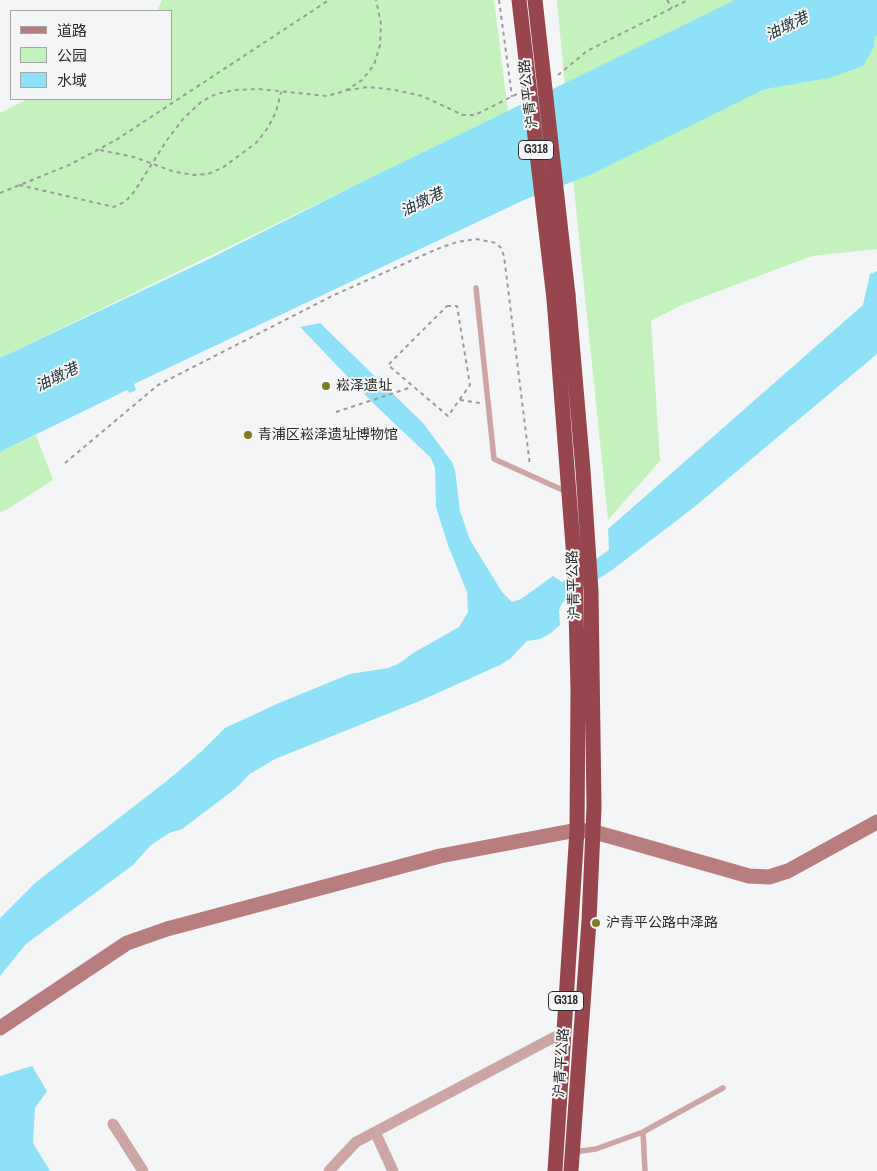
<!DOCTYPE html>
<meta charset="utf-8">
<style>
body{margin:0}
#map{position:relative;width:877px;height:1171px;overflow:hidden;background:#f4f5f6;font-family:"Archivo Narrow","Noto Sans SC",sans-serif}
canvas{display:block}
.legend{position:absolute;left:10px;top:10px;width:162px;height:90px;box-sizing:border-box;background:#f4f5f6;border:1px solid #a4a5a5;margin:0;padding:6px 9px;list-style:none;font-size:15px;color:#2c2c2c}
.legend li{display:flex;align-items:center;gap:10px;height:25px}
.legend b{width:25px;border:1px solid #a4a5a5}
</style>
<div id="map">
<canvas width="877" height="1171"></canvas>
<ul class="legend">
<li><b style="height:6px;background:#b87d7f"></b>道路</li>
<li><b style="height:14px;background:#c3f2bc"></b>公园</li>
<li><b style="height:14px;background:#8ee1f6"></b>水域</li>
</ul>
</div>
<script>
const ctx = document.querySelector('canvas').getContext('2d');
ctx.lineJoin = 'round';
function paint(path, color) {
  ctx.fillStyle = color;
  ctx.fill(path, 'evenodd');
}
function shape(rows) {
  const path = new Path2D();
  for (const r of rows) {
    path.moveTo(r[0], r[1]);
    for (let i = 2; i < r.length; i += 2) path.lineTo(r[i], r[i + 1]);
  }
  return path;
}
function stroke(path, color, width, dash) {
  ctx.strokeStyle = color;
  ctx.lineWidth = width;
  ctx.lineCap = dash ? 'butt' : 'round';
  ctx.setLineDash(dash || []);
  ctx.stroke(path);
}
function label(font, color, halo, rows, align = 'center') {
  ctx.font = font + ' "Archivo Narrow","Noto Sans SC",sans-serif';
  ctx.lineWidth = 4;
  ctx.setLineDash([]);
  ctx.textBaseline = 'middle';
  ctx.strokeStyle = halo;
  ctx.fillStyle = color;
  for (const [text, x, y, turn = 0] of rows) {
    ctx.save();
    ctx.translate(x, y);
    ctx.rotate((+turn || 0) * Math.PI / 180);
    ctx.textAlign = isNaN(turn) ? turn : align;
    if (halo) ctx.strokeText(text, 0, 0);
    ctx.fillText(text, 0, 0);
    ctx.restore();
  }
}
const green = shape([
 [162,0,494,0,508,111,0,358,0,113,28,99,171,99,171,11,157,11],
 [557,0,877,0,877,249,812,256,682,305,651,321,660,461,608,520,575,199],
 [36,435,53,480,6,510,0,512,0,452]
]);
const water = shape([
 [735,0,877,0,877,36,875,37,874,47,863,66,829,78,765,89,590,175,524,200,134,384,136,390,130,393,127,390,0,452,0,358,209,259,360,183],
 [877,271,877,354,693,508,612,570,563,602,559,610,560,625,551,633,540,639,527,641,510,659,500,665,422,700,275,759,250,774,235,789,182,829,169,833,151,845,133,865,26,944,0,976,0,918,35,883,168,780,202,751,225,728,279,703,350,674,388,668,398,664,415,652,459,627,468,612,467,592,448,545,436,507,435,468,431,458,374,404,300,327,320,323,423,423,452,462,455,470,460,511,470,540,502,592,512,602,521,599,553,576,562,582,609,550,608,529,863,305,870,274],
 [32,1066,47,1091,35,1108,33,1143,50,1171,0,1171,0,1076]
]);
const path = shape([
 [499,0,512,97],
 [667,0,672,8],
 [558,75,587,51,688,0],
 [347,90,369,87,395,90,422,96,463,115,475,115,517,94],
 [100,150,134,157,172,171,193,175,208,174,222,168,256,143,267,129,276,112,281,92],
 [19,185,114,207,126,201,134,192,167,140,183,119,201,102,216,94,235,90,259,89,327,96,345,91,362,80,374,65,380,45,381,24,376,0],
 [0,193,69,165,116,140,329,0],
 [447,306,457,306,470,385,448,416,388,365,447,306],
 [460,400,480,403],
 [336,412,412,387],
 [65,463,158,385,332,296,437,249,457,242,476,239,496,243,501,248,504,256,530,466]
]);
const lane = shape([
 [476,288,494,459,567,492],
 [643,1132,645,1171],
 [574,1152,596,1149,643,1132,723,1088]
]);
const street = shape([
 [113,1124,143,1171],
 [329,1171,356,1142,375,1132],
 [393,1171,375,1132,564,1032]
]);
const secondary = shape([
 [0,1028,127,943,167,929,440,856,577,830,594,832,616,838,749,876,769,877,788,871,877,822]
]);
const highway = shape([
 [568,295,583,470,591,591,594,807,589,921,571,1171],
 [554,299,575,572,578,689,577,830,555,1171]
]);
const highwayBridge = shape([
 [519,0,554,299],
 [535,0,568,295]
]);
const markers = [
 [326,386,5,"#827d24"],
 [248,435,5,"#827d24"],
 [596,923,5,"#827d24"]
];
const shields = [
 [536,150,35],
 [566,1001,35]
];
const shieldNames = [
 ["G318",536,150],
 ["G318",566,1001]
];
const streetNames = [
 ["沪青平公路",529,94,-97],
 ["沪青平公路",574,585,-92],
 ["沪青平公路",562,1063,-86]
];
const poiNames = [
 ["崧泽遗址",336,386],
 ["青浦区崧泽遗址博物馆",258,435],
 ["沪青平公路中泽路",606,923]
];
const waterNames = [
 ["油墩港",787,27,-26],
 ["油墩港",422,203,-26],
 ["油墩港",57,378,-26]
];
paint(green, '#c3f2bc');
paint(water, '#8ee1f6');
stroke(path, '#9a9a9b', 2, [4, 4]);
stroke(lane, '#cea5a5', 5.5);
stroke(street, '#cea5a5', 11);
stroke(secondary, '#b87d7f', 15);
stroke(highway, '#97464d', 15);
stroke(highwayBridge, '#97464d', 15);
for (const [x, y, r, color] of markers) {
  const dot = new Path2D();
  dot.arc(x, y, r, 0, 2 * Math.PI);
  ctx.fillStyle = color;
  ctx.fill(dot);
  stroke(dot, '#f4f5f6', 2);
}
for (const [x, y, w] of shields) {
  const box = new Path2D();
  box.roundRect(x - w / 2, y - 9.5, w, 19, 4);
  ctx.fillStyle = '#f4f5f6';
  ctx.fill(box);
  stroke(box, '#2c2c2c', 1);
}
label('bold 12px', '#2c2c2c', null, shieldNames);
label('14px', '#2c2c2c', '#f4f5f6', streetNames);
label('14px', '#2c2c2c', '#f4f5f6', poiNames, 'left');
label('italic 15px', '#1a2e34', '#f4f5f6', waterNames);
</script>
